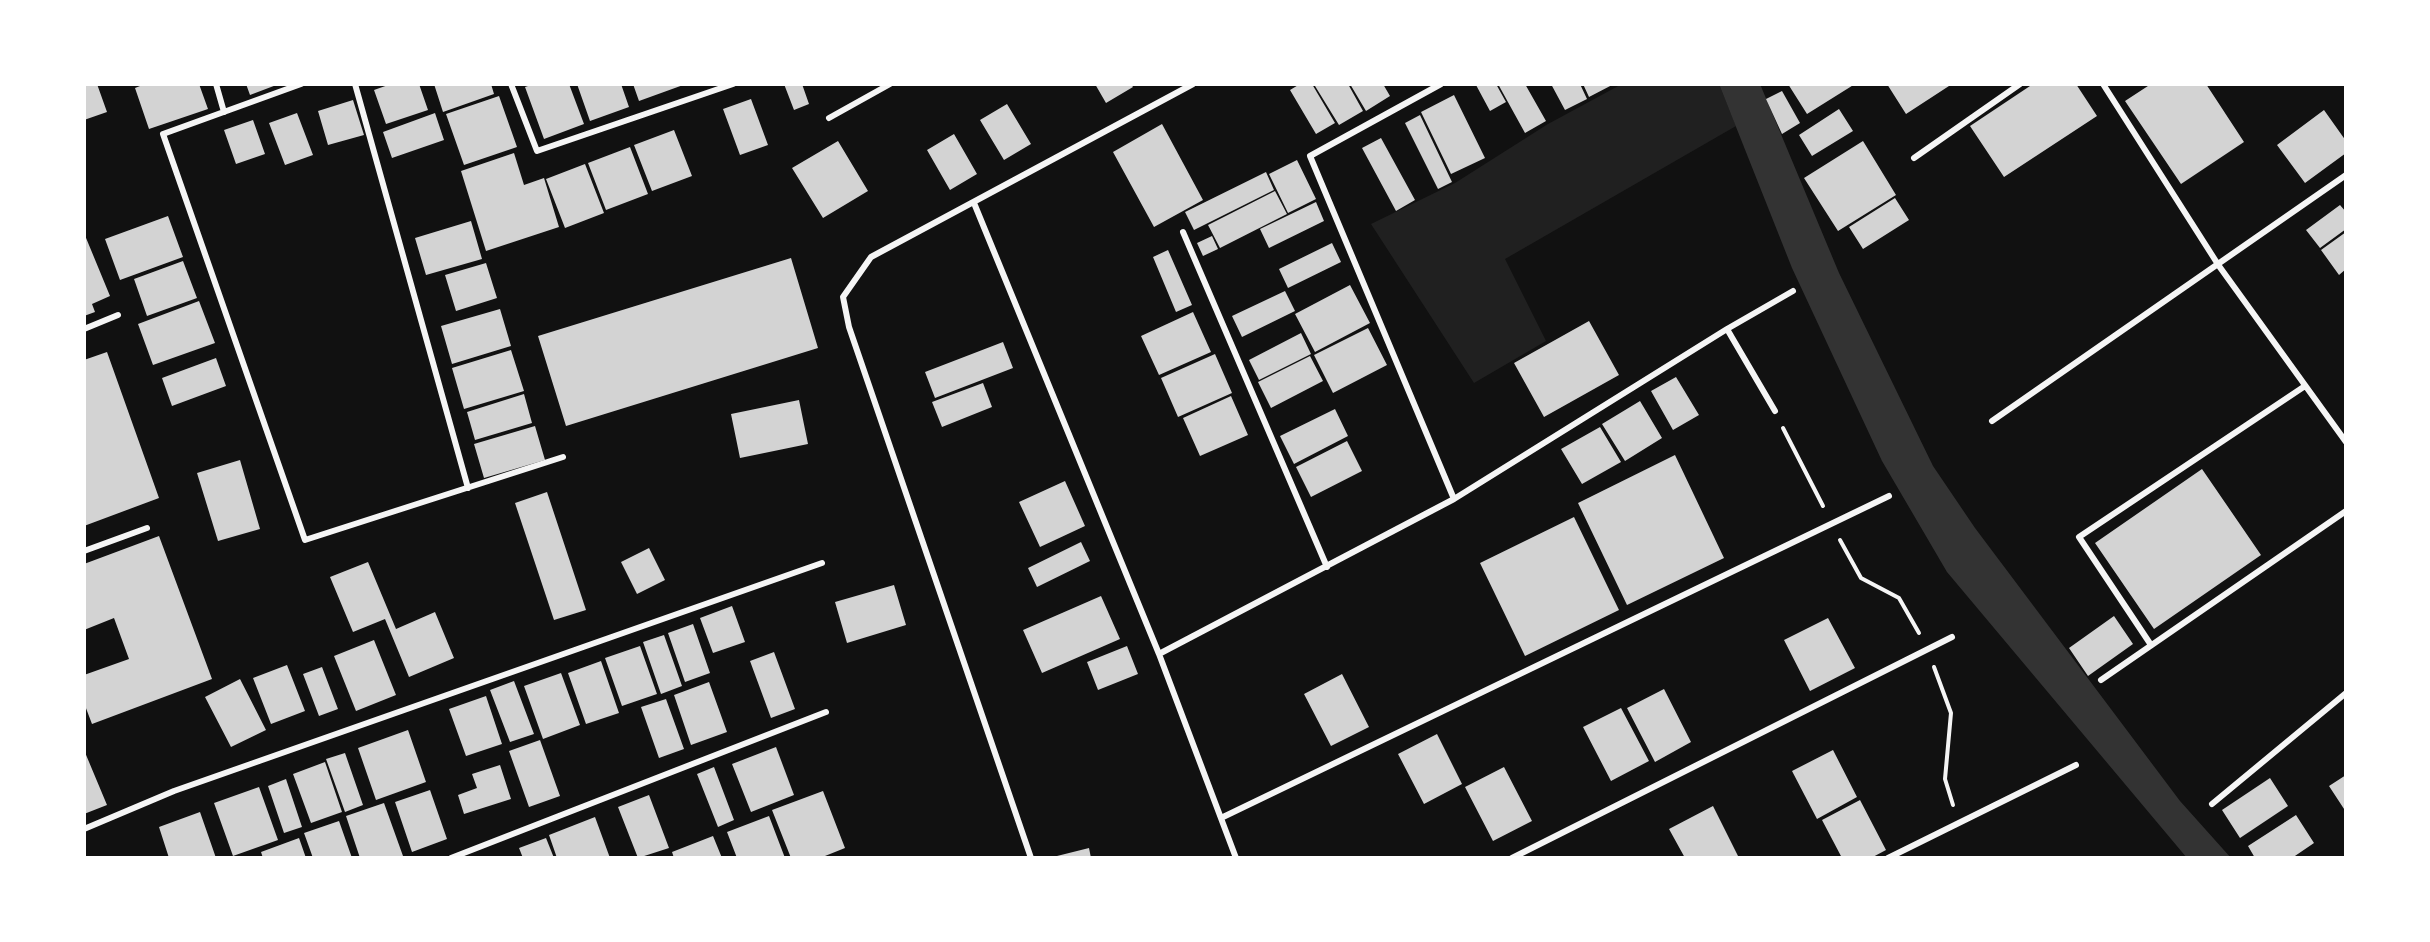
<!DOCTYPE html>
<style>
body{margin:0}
#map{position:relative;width:2430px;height:942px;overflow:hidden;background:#111;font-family:Merriweather,serif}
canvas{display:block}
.frame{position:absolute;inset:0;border:86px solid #fff;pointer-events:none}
</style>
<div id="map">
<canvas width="2430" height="942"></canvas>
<div class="frame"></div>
</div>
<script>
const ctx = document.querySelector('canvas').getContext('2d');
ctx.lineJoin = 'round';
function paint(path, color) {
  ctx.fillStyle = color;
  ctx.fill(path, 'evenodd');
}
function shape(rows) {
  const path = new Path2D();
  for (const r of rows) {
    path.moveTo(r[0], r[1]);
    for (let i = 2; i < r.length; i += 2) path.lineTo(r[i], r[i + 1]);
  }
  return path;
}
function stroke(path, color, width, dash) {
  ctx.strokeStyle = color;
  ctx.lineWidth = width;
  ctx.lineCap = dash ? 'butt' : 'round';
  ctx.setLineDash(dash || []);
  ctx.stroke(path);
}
const green = shape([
 [1622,84,1719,84,1736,126,1505,259,1546,341,1474,383,1371,224,1455,183,1548,124]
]);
const water = shape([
 [1719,84,1760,84,1839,273,1933,466,1975,528,2180,801,2231,858,2187,858,1947,572,1882,461,1792,268]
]);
const building = shape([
 [84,84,97,84,107,112,84,120],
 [145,84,199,84,208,109,149,129,135,88],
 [246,84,279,84,250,95],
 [391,84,419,84,428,110,386,124,374,90],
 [434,84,491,84,494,94,443,112],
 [534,84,569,84,584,124,544,139,525,87],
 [577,84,621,84,629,107,590,121],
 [633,84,686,84,639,101],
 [784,84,802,84,809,104,794,110],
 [1095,84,1131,84,1133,87,1106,103],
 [1300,84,1312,84,1335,123,1316,134,1290,90],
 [1318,84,1348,84,1363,111,1339,125,1315,86],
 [1350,84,1383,84,1390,96,1366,111],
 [1479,84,1496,84,1506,102,1490,111,1476,85],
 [1498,84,1525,84,1546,121,1525,133],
 [1551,84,1580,84,1587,99,1565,110],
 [1583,84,1614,84,1589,97],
 [1788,84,1855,84,1807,114],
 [1887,84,1948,84,1949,86,1906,114],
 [2033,84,2076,84,2097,116,2004,177,1970,126],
 [2151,84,2206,84,2244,142,2181,184,2125,101],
 [1782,91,1800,123,1782,134,1766,99],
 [1454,95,1485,158,1451,174,1421,112],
 [499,96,517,147,464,165,446,114],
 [751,99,768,145,740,155,723,109],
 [353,100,364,135,328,145,318,111],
 [1007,104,1031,144,1004,160,980,120],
 [1839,109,1853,131,1812,156,1799,135],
 [2324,110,2346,141,2346,153,2305,183,2277,145],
 [297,113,313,155,285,165,269,123],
 [435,113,444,140,392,158,383,132],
 [1420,115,1452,182,1438,189,1405,123],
 [253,120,265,154,236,164,224,130],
 [1162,124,1203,200,1154,227,1113,152],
 [674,130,692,176,652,191,634,145],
 [954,134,977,174,950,190,927,150],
 [1381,138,1415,200,1396,211,1362,148],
 [838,141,868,191,823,218,792,168],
 [1863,141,1896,195,1838,231,1804,178],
 [630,147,648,194,606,210,588,163],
 [514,153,524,185,544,178,559,227,486,251,461,171],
 [1297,160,1316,199,1288,213,1269,174],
 [585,164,604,213,565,228,546,179],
 [1266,172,1274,190,1194,230,1185,212],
 [1275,191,1287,214,1220,248,1208,225],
 [1895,198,1909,220,1863,249,1849,227],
 [1316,202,1324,221,1269,248,1260,229],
 [2340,205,2346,212,2346,229,2320,248,2306,230],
 [168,216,183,257,120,280,105,239],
 [471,221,482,259,426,275,415,238],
 [2346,232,2346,269,2339,275,2321,250],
 [84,233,110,296,92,304,95,312,84,316],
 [1212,236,1218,249,1203,256,1197,243],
 [1332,243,1341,262,1288,288,1279,269],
 [1168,250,1192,305,1176,312,1153,257],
 [791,258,818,348,566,426,538,336],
 [183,261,197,298,147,316,134,279],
 [486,263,497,298,456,311,445,275],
 [1350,285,1370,323,1315,352,1295,314],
 [1285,291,1295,311,1242,337,1232,316],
 [199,301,215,343,153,365,138,324],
 [500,309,511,346,452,364,441,326],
 [1193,312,1211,352,1159,375,1141,336],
 [1589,321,1619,375,1544,417,1514,363],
 [1368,328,1387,365,1333,393,1314,355],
 [1301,333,1311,354,1259,380,1249,360],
 [1003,342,1013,368,935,398,925,372],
 [511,350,524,391,464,409,452,368],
 [107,352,159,498,84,526,84,360],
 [1215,354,1232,393,1178,417,1161,378],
 [1310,356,1323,381,1271,408,1258,382],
 [216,358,226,386,172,406,162,378],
 [1676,377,1699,415,1673,430,1651,391],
 [983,383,992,407,942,427,932,402],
 [524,394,532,423,475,440,467,412],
 [1231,396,1248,435,1200,456,1183,418],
 [799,400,808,444,740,458,731,414],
 [1640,401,1662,438,1625,461,1602,424],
 [1335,409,1348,436,1294,464,1280,436],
 [535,426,545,460,484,478,474,444],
 [1600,427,1621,462,1582,484,1561,449],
 [1347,441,1362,471,1311,497,1296,467],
 [1675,455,1724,558,1627,605,1578,503],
 [240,460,260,529,218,541,197,473],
 [2202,469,2261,555,2154,629,2095,543],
 [1065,481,1085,526,1040,547,1019,502],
 [547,492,586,610,554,620,515,503],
 [1574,517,1619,610,1525,656,1480,563],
 [159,536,212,679,92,724,84,703,84,675,129,659,114,618,84,630,84,564],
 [1081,542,1090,561,1037,587,1028,568],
 [649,548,665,580,637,594,621,562],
 [368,562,396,629,435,612,454,658,409,677,385,619,353,632,330,577],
 [894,585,906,625,847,643,835,602],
 [1101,596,1120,639,1042,673,1023,630],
 [732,606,745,642,713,653,700,618],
 [2114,616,2133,644,2088,676,2069,648],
 [1828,618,1855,668,1810,691,1784,640],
 [693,624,710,673,685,682,668,633],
 [664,635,682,686,661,694,643,642],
 [374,640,396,695,356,711,334,656],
 [640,646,657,694,622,706,605,658],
 [1127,646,1138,674,1098,690,1087,662],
 [774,652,795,709,771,718,750,661],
 [601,661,619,713,586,724,568,673],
 [287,665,305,711,271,724,253,678],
 [322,667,338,709,319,716,303,674],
 [561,673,580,725,543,739,524,686],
 [1342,674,1369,727,1331,746,1304,694],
 [240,679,266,730,231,747,205,697],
 [514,681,534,734,510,742,490,690],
 [709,682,727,732,691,745,674,695],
 [1664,689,1691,742,1655,762,1627,708],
 [486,696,502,744,466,756,449,709],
 [666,699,684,749,659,758,641,707],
 [1621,708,1649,761,1611,781,1583,727],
 [408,730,426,782,376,800,358,748],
 [1437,734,1462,784,1424,804,1398,754],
 [540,740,560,796,529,807,509,751],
 [776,747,794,795,751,812,732,764],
 [84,750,107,805,84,814],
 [1833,750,1857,797,1817,819,1792,771],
 [345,753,363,805,345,812,326,759],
 [325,762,342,812,311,823,293,774],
 [500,765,511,799,464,814,458,795,477,788,472,774],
 [714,767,734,820,718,827,697,774],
 [1504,767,1532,821,1493,841,1465,787],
 [2346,775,2346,812,2329,786],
 [2270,778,2288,806,2240,838,2222,810],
 [286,779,302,827,284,833,268,786],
 [259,787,278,840,233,856,214,803],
 [430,790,447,839,412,852,395,802],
 [823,791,845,848,820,858,791,858,772,810],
 [649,795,669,848,638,858,618,807],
 [1860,800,1886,850,1871,858,1842,858,1822,820],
 [384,803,403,856,360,858,346,816],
 [1713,806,1739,858,1685,858,1669,829],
 [200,812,216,858,169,858,159,827],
 [2296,815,2314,843,2292,858,2255,858,2248,846],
 [769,816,785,858,737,858,727,832],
 [595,817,610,858,557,858,549,835],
 [339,821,352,858,313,858,304,833],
 [713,836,722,858,674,858,672,852],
 [299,838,306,858,263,858,261,852],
 [546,838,554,858,523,858,519,848],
 [1089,848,1091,858,1053,858,1053,857]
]);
const path = shape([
 [1783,428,1823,506],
 [1840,540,1861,578,1899,598,1919,633],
 [1934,667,1951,713,1945,779,1953,805]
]);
const minor = shape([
 [216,84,224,112],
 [301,84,163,134,305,540,563,457],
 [355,84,468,488],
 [511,84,537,151,733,84],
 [1441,84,1310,156,1454,499],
 [2103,84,2219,266,2346,442],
 [829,118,890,84],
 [1914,158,2020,84],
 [974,203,1159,654,1236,858],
 [1183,232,1327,567],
 [84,329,118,315],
 [1727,329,1775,411],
 [1992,421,2346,175],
 [84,551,147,528],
 [2151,645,2079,537,2305,386],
 [1159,654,1454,499,1727,329,1793,291],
 [2101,680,2346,511],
 [2212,804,2346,693],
 [1221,818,1889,496],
 [84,829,174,791,822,563],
 [451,858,826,712],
 [1031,858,849,327,843,297,871,257,1193,84],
 [1512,858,1952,637],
 [1888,858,2076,765]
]);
paint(green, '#202020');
paint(water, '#333');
paint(building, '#d3d3d3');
stroke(path, '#f5f5f5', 4);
stroke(minor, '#f5f5f5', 6);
</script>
